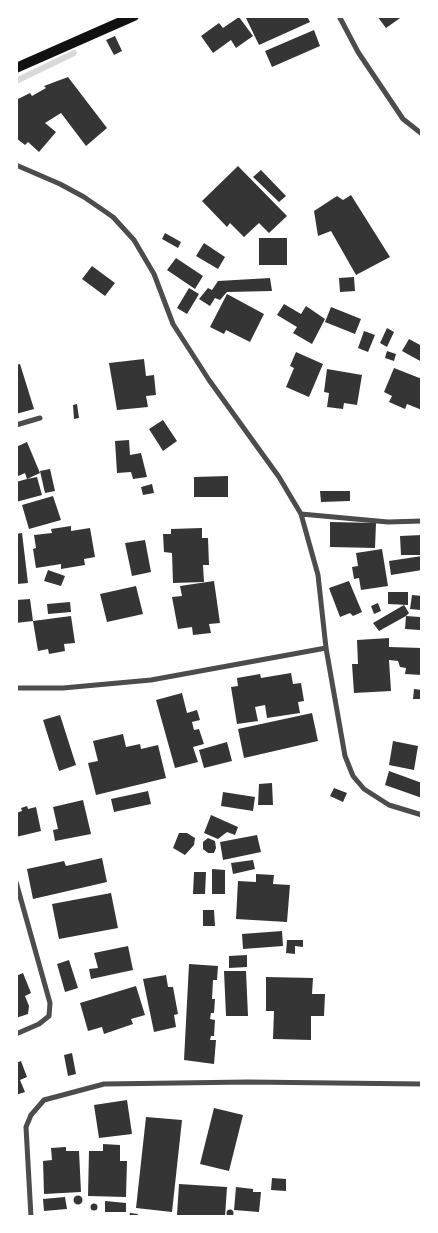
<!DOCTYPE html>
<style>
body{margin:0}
#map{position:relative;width:438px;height:1233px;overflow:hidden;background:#fff;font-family:Roboto,sans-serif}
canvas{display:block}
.frame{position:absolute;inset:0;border:18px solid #fff;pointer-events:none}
</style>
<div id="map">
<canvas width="438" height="1233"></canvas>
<div class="frame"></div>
</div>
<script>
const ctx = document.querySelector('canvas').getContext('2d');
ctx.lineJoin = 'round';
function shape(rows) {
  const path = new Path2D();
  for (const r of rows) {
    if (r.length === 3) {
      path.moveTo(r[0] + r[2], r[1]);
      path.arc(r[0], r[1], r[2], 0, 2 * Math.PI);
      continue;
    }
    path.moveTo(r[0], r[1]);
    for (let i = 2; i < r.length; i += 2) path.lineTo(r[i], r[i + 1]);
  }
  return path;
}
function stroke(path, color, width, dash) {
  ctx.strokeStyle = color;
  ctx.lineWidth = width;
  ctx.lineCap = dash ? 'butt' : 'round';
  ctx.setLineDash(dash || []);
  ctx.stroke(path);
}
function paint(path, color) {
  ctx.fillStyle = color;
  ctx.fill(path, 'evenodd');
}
const stream = shape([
 [16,81,74,53]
]);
const building = shape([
 [245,16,307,16,310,22,259,45],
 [377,16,403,16,386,28],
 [239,17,253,36,236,48,231,40,213,53,201,36,219,23,223,28],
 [314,30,320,46,272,67,265,51],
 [115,36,122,51,114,55,106,40],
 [68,77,107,128,86,146,61,113,45,123,56,132,39,152,28,142,25,145,16,138,18,99,30,93,32,96,46,88,44,86],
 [238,166,287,216,269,233,259,223,244,237,230,223,227,227,202,201],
 [261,170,286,196,279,202,253,177],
 [351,195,390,257,356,275,331,231,318,236,314,211,337,196,343,200],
 [165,233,181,242,178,248,162,239],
 [259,238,287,238,287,265,259,265],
 [204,243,225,257,218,269,196,256],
 [176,258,203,276,195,289,167,270],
 [92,266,115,283,105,296,82,279],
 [354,277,355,291,340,292,339,278],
 [270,278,272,291,227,292,220,300,215,298,210,306,199,299,208,288,212,290,218,281],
 [189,288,199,294,187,314,177,308],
 [227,294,264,314,250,342,226,330,224,334,210,327],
 [284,304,301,314,306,306,325,319,312,344,293,333,297,327,277,315],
 [331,307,361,319,355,334,325,322],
 [387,328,394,332,387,347,380,343],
 [364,331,375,335,368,352,358,348],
 [409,339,422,346,422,362,402,351],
 [387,351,396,354,394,361,385,358],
 [296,352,323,364,309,397,286,387,294,368,290,366],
 [144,359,146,376,154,375,156,395,146,396,148,407,117,410,109,363],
 [20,364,34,409,16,414,16,365],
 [394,368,422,379,422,410,407,404,405,409,389,402,392,396,384,392],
 [327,369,362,375,357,405,344,403,343,409,327,407,329,393,324,392],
 [77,404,79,418,74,419,73,405],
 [163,420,177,441,163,451,149,429],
 [129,440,130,455,141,453,147,477,133,479,131,472,117,473,115,441],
 [27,442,40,473,27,479,37,477,42,495,16,502,16,482,27,479,25,473,16,477,16,447],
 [50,469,55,491,45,493,40,471],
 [228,476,228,497,194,497,194,477],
 [152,484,154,493,143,495,141,487],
 [320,491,350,491,350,501,321,502],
 [53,496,61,520,29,529,22,505],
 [330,522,376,523,375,548,330,547],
 [71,526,71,531,90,528,95,557,84,559,85,565,61,569,61,564,36,568,33,549,36,548,34,535,52,533,51,529],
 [202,528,202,538,208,538,209,565,203,565,204,582,173,583,172,553,164,552,163,534,171,534,171,529],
 [22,533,28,583,17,584,16,534],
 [422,535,422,555,401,555,400,536],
 [145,540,151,572,132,576,125,543],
 [382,549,388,586,361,590,359,578,354,579,352,567,358,566,356,553],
 [422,556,422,570,391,575,389,561],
 [48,570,65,576,61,586,44,581],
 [214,581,220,623,209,624,211,633,193,635,192,627,178,629,172,597,182,596,180,586],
 [349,581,362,612,353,616,350,613,340,617,329,588],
 [136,586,143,614,107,622,100,594],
 [388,592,408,592,408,605,388,604],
 [412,595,422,596,421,610,410,609],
 [30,599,33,621,71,616,75,643,64,644,65,651,49,654,48,649,38,651,33,621,16,623,16,600],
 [70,602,71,612,48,614,47,604],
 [378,603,381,611,374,614,371,606],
 [404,605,409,613,406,616,379,631,373,623],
 [406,616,420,617,420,630,405,629],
 [389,638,389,647,422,648,422,675,405,674,406,668,400,667,398,661,389,660,391,691,354,693,352,664,358,664,357,640],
 [291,673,293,684,301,683,304,701,298,702,300,713,267,718,265,705,255,707,258,721,237,724,231,687,238,686,237,678,260,674,261,678],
 [414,689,422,690,422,699,413,699],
 [182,693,187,713,197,710,200,720,192,722,194,730,199,729,204,744,193,747,198,762,175,768,156,700],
 [312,713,318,741,244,758,238,729],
 [60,715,76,765,59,771,43,720],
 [123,734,126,747,140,744,141,749,158,745,166,778,96,795,88,763,98,761,93,741],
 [393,741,418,746,414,770,389,765],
 [227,742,232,761,204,768,199,750],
 [389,771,422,783,422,798,385,785],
 [272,783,273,805,258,805,259,784],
 [334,788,347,793,343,802,330,796],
 [148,791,151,804,114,812,111,799],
 [223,792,255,797,253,811,221,806],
 [83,800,91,834,55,841,53,830,58,829,53,807],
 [27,806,28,809,36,807,41,831,16,837,16,813,22,811,21,808],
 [211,815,238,827,235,835,227,832,218,839,204,833],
 [179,833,187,833,195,838,194,845,185,855,173,848],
 [257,835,261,852,223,860,220,842],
 [208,838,215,841,216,848,214,853,208,853,203,849,203,842],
 [102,858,107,882,33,899,27,869,64,861,66,866],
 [253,860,255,869,233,874,231,863],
 [212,869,225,870,225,894,212,894],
 [194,872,206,872,205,894,193,894],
 [256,874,274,875,273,884,290,885,287,922,236,919,238,881,256,882],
 [111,893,118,928,59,939,52,904],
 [203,910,214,910,215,926,203,926],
 [282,931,283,946,243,949,242,934],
 [287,940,303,940,303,947,295,946,295,954,286,953],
 [128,946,133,970,91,979,89,969,98,968,94,953],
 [247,955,247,967,229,968,229,956],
 [69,960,78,988,65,992,57,964],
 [189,964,218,966,217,980,213,980,212,999,215,999,214,1013,211,1013,210,1019,215,1020,214,1036,211,1036,210,1040,216,1040,214,1064,184,1060],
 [224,971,246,971,248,1016,226,1016],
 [23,973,31,993,25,996,29,1006,28,1014,16,1018,16,976],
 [166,975,168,987,173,987,178,1014,174,1015,176,1027,154,1032,143,979],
 [266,977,313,978,312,994,325,994,324,1016,311,1016,311,1040,273,1039,274,1011,266,1011],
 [136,986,145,1015,131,1019,133,1024,104,1034,102,1027,88,1031,80,1003],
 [72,1053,76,1074,68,1076,64,1055],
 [21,1061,27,1077,20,1080,25,1092,16,1095,16,1063],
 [127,1100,132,1134,99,1138,94,1105],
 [214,1108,243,1115,229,1171,200,1164],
 [146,1117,182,1120,172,1212,136,1208],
 [103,1144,120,1145,120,1161,127,1161,126,1197,88,1196,89,1151,103,1151],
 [66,1147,66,1151,79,1151,81,1192,44,1194,43,1161,52,1160,51,1148],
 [272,1178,286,1179,286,1191,271,1190],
 [179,1184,227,1187,225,1217,177,1215],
 [236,1187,253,1189,253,1192,261,1192,259,1212,234,1210],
 [78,1200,4.5],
 [65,1197,67,1209,44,1211,43,1199],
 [105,1201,126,1203,126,1212,105,1212],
 [94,1207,3.5],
 [230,1213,3.5],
 [130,1213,138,1214,137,1217,129,1217]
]);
const minor = shape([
 [339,16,358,52,403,119,422,134],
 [16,165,60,184,84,197,113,217,134,240,154,274,173,324,209,380,279,477,301,514,318,575,326,648,345,756,353,776,364,789,389,805,422,815],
 [16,425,40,418],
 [301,514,388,522,422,521],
 [16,688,63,688,151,680,326,648],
 [16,882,50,1003,49,1016,39,1024,16,1034],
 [31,1217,26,1127,31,1115,44,1100,104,1084,248,1082,422,1084]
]);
const secondary = shape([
 [16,68,134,16]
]);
stroke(stream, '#d9d9d9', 6);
paint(building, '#353535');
stroke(minor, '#4c4c4c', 5);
stroke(secondary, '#111', 10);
</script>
